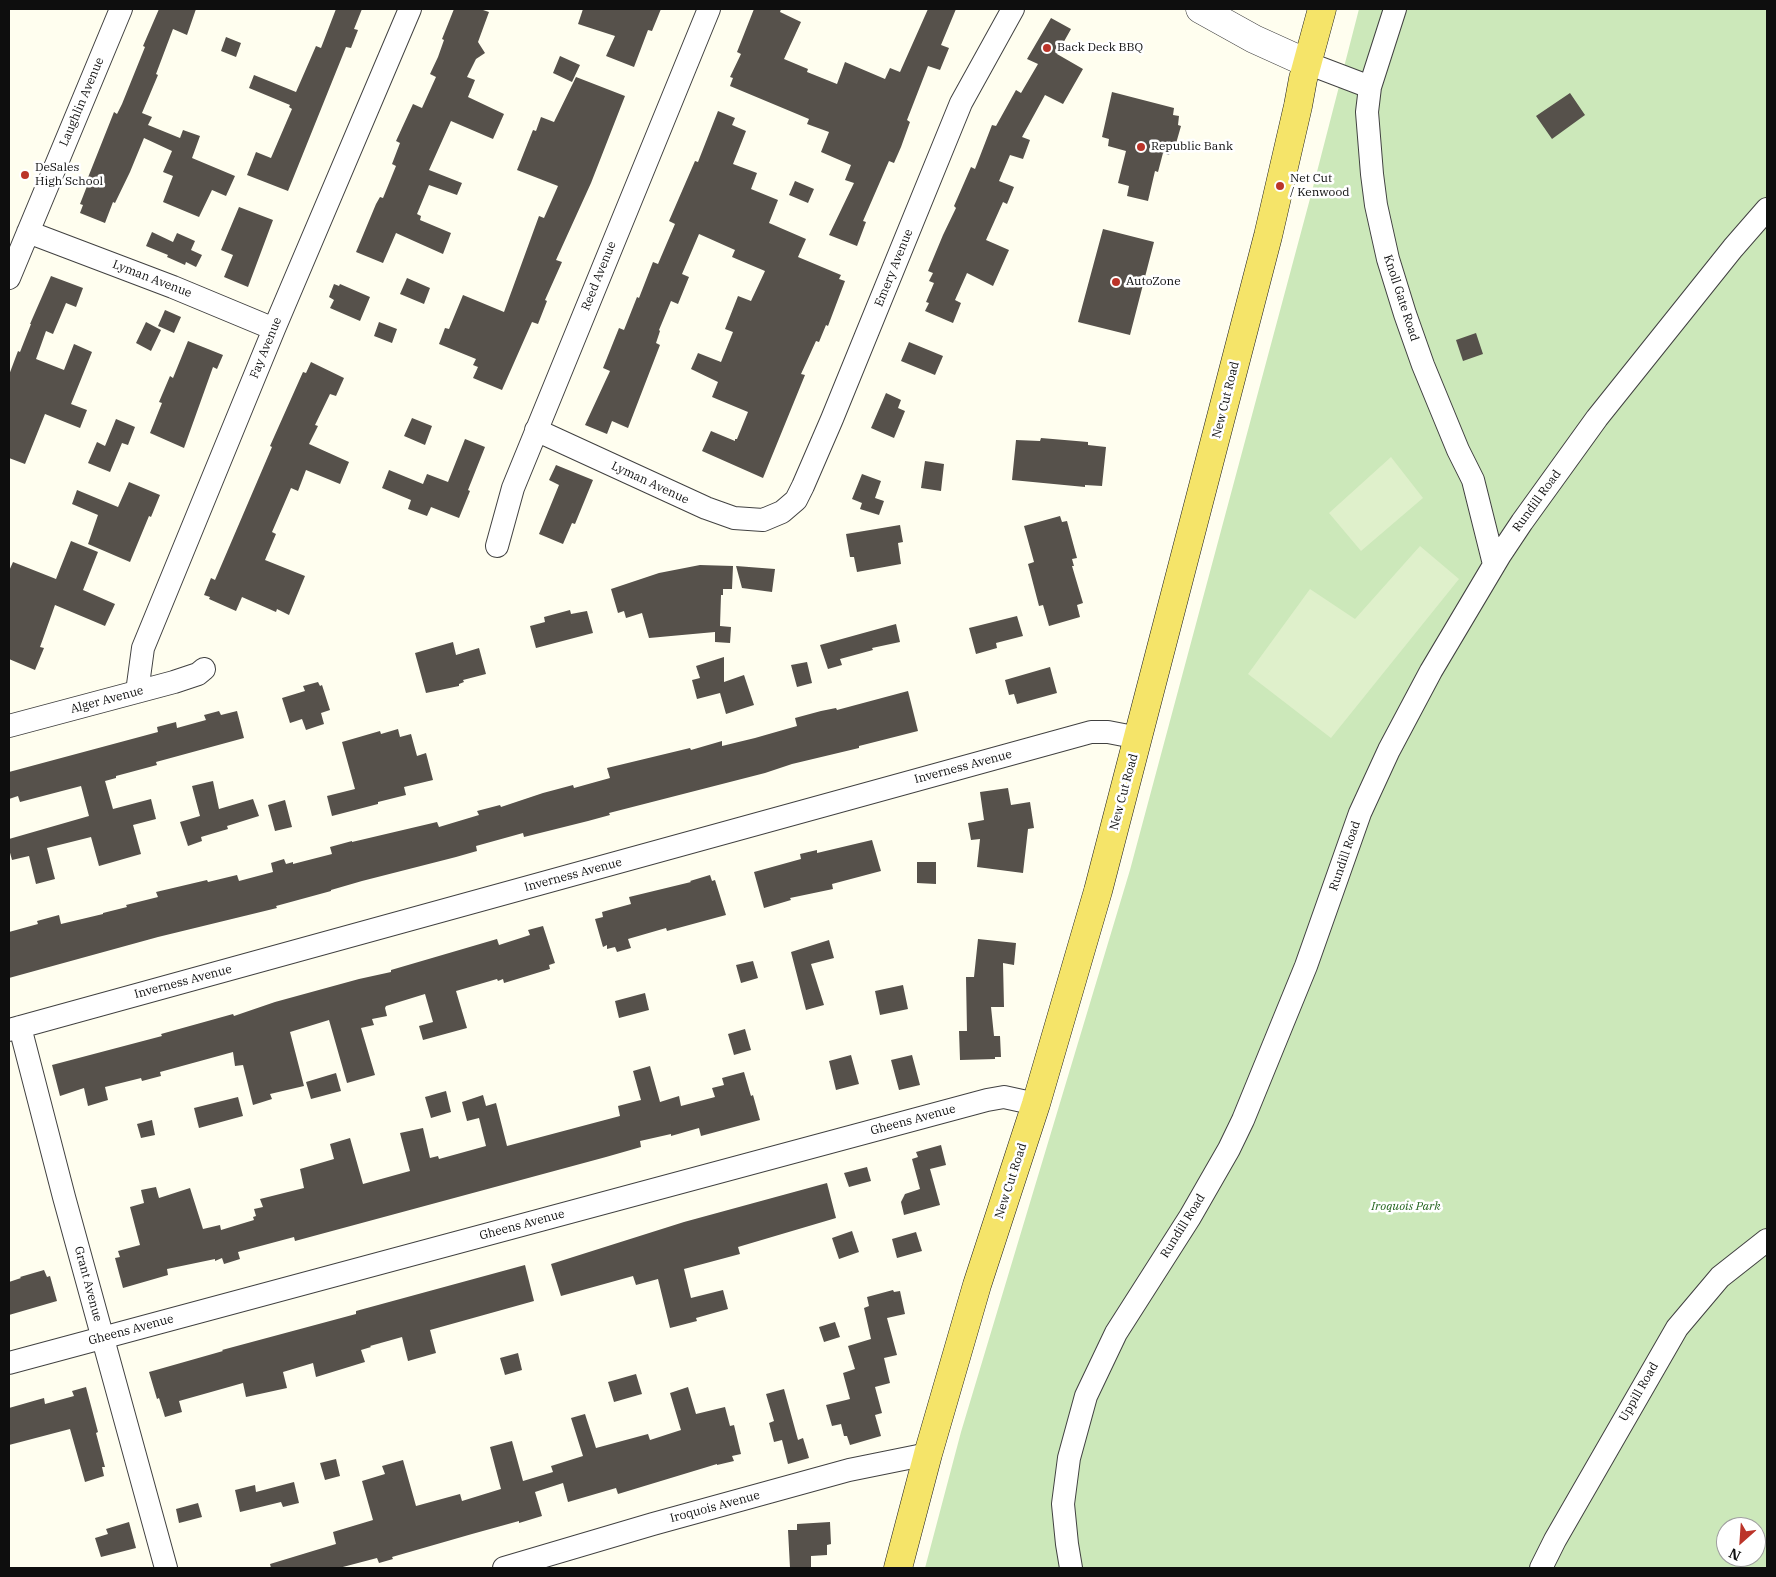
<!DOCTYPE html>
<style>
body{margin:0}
#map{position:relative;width:1776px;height:1577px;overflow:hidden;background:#fffeef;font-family:"IBM Plex Serif",serif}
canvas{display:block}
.frame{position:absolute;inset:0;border:10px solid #0e0e0e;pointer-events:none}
.north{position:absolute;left:1716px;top:1517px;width:50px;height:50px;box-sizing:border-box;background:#fff;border:1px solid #9f9f9f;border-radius:50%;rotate:206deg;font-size:14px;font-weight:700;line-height:20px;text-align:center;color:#0e0e0e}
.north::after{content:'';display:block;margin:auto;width:18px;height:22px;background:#bb3429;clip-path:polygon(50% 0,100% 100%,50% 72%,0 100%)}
</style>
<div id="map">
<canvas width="1776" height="1577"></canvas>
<div class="frame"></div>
<div class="north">N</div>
</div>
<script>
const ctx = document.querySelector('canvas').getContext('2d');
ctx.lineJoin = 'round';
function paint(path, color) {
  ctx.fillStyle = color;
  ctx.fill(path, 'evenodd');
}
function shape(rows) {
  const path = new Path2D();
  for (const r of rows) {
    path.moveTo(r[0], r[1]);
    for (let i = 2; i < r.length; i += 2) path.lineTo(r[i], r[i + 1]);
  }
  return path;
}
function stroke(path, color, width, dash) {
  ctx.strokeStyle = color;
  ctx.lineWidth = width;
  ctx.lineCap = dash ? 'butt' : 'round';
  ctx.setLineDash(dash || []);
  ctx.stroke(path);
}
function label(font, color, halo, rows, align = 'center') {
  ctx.font = font + ' "IBM Plex Serif",serif';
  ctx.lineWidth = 5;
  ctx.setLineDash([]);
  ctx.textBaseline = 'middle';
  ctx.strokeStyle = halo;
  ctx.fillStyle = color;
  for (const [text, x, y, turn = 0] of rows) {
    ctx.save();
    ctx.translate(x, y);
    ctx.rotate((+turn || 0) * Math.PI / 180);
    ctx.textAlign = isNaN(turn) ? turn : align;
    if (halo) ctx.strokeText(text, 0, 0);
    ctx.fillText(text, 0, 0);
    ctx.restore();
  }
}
const green = shape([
 [1359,9,1767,9,1767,1568,925,1568,961,1432,1130,870,1311,195],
 [1726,1527,1756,1527,1756,1557,1726,1557]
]);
const pitch = shape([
 [1391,457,1423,498,1361,551,1329,513],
 [1420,546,1459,579,1331,738,1248,674,1310,589,1355,619]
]);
const building = shape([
 [159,9,196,9,187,35,173,29,156,74,158,75,142,113,152,117,148,125,180,138,183,130,200,136,192,158,235,176,226,196,212,190,199,217,163,202,173,176,163,172,172,151,144,138,130,172,115,203,113,202,105,223,80,213,83,205,80,204,89,181,87,180,114,112,117,114,122,104,145,47,143,46],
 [336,9,362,9,354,29,358,30,351,48,346,47,288,191,247,175,256,152,271,158,292,109,289,107,290,105,249,88,254,75,296,92,316,46,321,48],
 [454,9,480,9,489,12,478,42,485,53,476,59,467,77,475,80,468,97,504,114,493,139,451,121,429,170,462,183,457,195,429,185,417,214,421,216,420,220,451,233,443,254,396,233,383,263,356,252,376,204,380,197,383,198,396,166,392,164,400,143,396,141,413,104,422,108,436,77,430,74,438,57,444,40,442,39],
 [583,9,661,9,652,31,648,30,634,67,606,56,615,36,578,24],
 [754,9,781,9,780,12,801,22,784,59,808,69,807,72,837,84,845,62,885,79,890,68,900,72,928,9,956,9,941,45,949,48,940,70,928,66,907,120,910,122,901,147,894,163,889,161,863,221,866,222,857,246,829,235,854,183,845,180,851,165,821,152,829,132,807,124,809,119,730,86,733,78,730,77,741,54,737,52],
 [1051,18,1071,29,1057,54,1083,69,1063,104,1045,95,1022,137,1030,140,1023,159,1010,155,999,181,1014,187,1007,204,1003,202,986,240,1009,250,993,286,967,273,955,300,961,303,953,323,925,311,929,303,926,302,934,283,929,281,933,273,928,271,943,235,956,208,954,206,971,167,975,169,992,125,996,126,1016,90,1021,93,1038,64,1027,59],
 [226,37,241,43,236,57,221,51],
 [560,56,580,65,572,82,553,73],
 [576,77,625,96,591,183,556,260,562,262,545,300,547,301,538,324,532,322,502,390,473,378,478,367,473,365,476,359,439,344,445,328,449,329,463,295,504,312,539,216,544,218,558,186,517,170,533,130,536,131,541,117,554,122],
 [1112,92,1174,108,1173,115,1179,116,1178,125,1181,126,1175,147,1172,146,1169,155,1163,153,1158,172,1155,171,1148,201,1127,196,1129,186,1118,183,1126,151,1108,146,1109,139,1102,137],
 [1570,93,1585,115,1552,139,1536,116],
 [718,111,735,118,732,125,746,131,733,164,757,173,751,189,778,200,769,223,806,239,798,257,841,275,839,279,845,281,828,326,826,325,819,342,816,341,801,374,805,375,763,478,702,451,711,431,735,441,735,439,737,439,748,412,712,397,718,382,691,369,698,353,721,362,733,332,725,329,738,296,751,301,765,271,732,257,735,250,699,234,682,274,689,277,678,304,671,301,659,330,660,331,656,343,660,345,628,428,612,421,607,434,585,425,610,371,603,368,619,328,624,330,637,297,639,298,653,262,658,264,675,224,669,221,695,161,698,162],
 [795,181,814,189,808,203,789,195],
 [239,207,273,220,248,287,224,277,233,255,221,250],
 [1103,229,1154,242,1130,335,1078,322],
 [152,232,173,242,177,233,195,241,191,250,202,255,196,267,186,262,185,265,167,257,168,255,146,246],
 [51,276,83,288,76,307,66,303,53,334,46,331,36,359,64,370,74,344,92,352,71,404,87,410,80,428,45,414,25,464,9,458,9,375,18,351,20,352,31,324,30,324],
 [407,278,430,288,424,304,400,294],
 [334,284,339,286,340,284,370,297,360,321,330,308,334,300,329,297],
 [165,310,181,317,174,333,158,326],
 [146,322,161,330,151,351,136,343],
 [379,322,397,329,392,343,374,336],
 [1476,333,1483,354,1463,361,1456,340],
 [188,341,223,355,217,369,213,367,184,448,150,433,162,403,159,402,170,376,173,378],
 [909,342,943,356,935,375,901,361],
 [311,362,344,378,336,396,330,394,315,425,318,426,309,444,349,462,340,484,306,470,298,491,291,488,272,532,276,534,265,560,305,576,289,615,277,609,276,612,242,597,236,611,209,599,210,597,204,595,211,578,215,580,272,447,270,446,303,372,306,373],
 [886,393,901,400,898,408,905,411,894,438,871,428],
 [412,418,432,426,425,445,404,436],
 [116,419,135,427,128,445,122,443,110,472,88,463,97,442,105,446],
 [1041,438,1088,442,1088,445,1106,447,1102,486,1085,485,1085,487,1012,480,1016,440,1040,441],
 [465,439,485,447,468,490,470,491,459,518,431,507,427,516,408,509,411,500,382,488,389,470,423,484,427,474,448,482],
 [925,461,944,464,941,491,921,488],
 [556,465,593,480,575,524,572,523,563,544,539,534,559,485,549,480],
 [862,474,881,481,875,498,884,501,879,515,860,509,862,503,852,499],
 [129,482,160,495,151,517,149,516,130,562,88,544,98,515,72,504,77,490,118,507],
 [1060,516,1062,522,1067,521,1077,558,1072,559,1074,566,1072,566,1083,603,1077,605,1080,617,1049,626,1043,605,1039,606,1028,564,1034,562,1024,526],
 [900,525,903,542,898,543,901,564,857,572,854,557,850,557,846,534],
 [71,541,98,552,83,590,115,604,105,626,55,605,40,647,44,648,35,670,9,659,9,571,13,562,56,579],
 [700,565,733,566,732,589,723,589,723,595,721,595,720,626,731,627,730,643,715,642,715,632,649,638,642,613,626,618,624,611,618,613,611,589,659,573],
 [736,566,775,569,772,592,742,588],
 [570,610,571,614,587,611,593,633,536,648,530,626,545,622,544,617],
 [1017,616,1023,636,996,643,997,648,976,654,969,628],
 [896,624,900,642,872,648,873,650,840,659,842,665,828,669,820,645],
 [453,642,456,655,479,648,486,674,463,680,464,682,459,684,459,686,426,693,415,653],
 [724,657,724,682,744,675,754,705,726,714,720,693,697,699,692,680,700,678,696,666],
 [807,662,812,683,797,687,791,665],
 [1050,667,1057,693,1017,704,1014,694,1009,695,1005,680],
 [318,682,320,686,322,685,330,710,321,713,324,724,306,730,302,719,290,723,282,698,305,691,303,686],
 [908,691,918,731,859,746,859,748,792,764,765,773,609,813,610,815,588,821,524,837,523,833,476,846,477,851,456,857,362,881,331,890,331,891,276,906,277,908,158,937,9,978,9,932,38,924,37,921,59,915,61,924,103,914,103,913,127,907,126,905,158,897,156,892,207,880,208,882,237,875,239,881,273,872,271,863,284,859,286,864,293,862,293,864,332,854,330,847,352,841,352,842,437,822,439,827,479,815,477,811,500,805,501,807,543,793,573,785,574,788,610,778,607,768,690,748,691,750,722,741,722,746,755,738,797,726,795,718,821,711,836,708,837,710],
 [219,711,221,715,237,711,244,738,156,762,157,765,116,776,116,778,105,781,113,809,151,799,156,819,133,825,141,854,99,866,91,837,47,848,55,879,36,884,29,856,12,860,9,849,9,839,89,816,81,786,20,802,18,796,9,799,9,772,158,732,157,727,176,722,177,728,206,720,204,715],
 [398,729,400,737,411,734,417,756,426,753,433,780,404,787,406,795,378,802,378,804,332,816,327,796,355,789,342,742,380,731,381,734],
 [213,781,219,809,253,799,259,816,227,826,228,829,201,837,202,841,188,846,180,822,200,816,192,786],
 [1008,788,1011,805,1030,802,1034,828,1028,829,1023,873,977,867,980,839,971,840,968,823,984,820,980,792],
 [285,800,292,827,275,831,268,805],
 [872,840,881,871,832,884,833,889,790,898,791,900,764,908,754,872,801,859,800,854,817,850,817,853],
 [917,862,936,862,936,884,917,883],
 [710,875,712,881,715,880,726,915,667,931,666,928,628,939,631,948,617,952,615,947,607,949,607,945,603,947,595,919,603,917,602,912,631,904,629,897,691,882,690,881],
 [543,926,555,963,549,965,550,969,504,983,503,979,498,981,497,979,456,991,467,1028,423,1040,419,1026,433,1022,425,994,386,1006,385,1008,387,1016,372,1019,374,1025,361,1028,375,1075,347,1083,329,1020,290,1032,304,1086,270,1094,272,1099,253,1105,243,1065,235,1066,233,1052,160,1072,161,1076,142,1081,141,1078,105,1087,108,1100,88,1106,84,1088,60,1096,52,1065,162,1036,161,1034,233,1014,234,1016,275,1002,359,979,391,972,391,970,497,939,499,945,530,935,528,930],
 [978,939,1016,943,1014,965,1003,963,1004,1007,991,1007,994,1036,1000,1036,1001,1057,995,1057,995,1059,960,1060,959,1031,967,1031,966,977,974,977],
 [829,940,834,958,811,964,824,1005,806,1010,791,952],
 [753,961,758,978,741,983,736,965],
 [903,985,908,1009,880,1015,875,991],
 [645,993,649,1010,619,1018,615,1001],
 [745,1029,751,1050,734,1055,728,1034],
 [851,1055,859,1084,836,1090,829,1061],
 [912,1055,920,1085,899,1090,891,1060],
 [650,1066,660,1102,679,1096,681,1106,715,1097,712,1088,724,1085,722,1078,744,1072,751,1096,753,1095,760,1120,701,1136,699,1128,671,1136,671,1134,640,1141,641,1147,606,1157,295,1241,294,1237,238,1252,240,1259,224,1264,222,1258,215,1261,215,1259,167,1269,168,1275,123,1288,115,1258,120,1257,118,1251,140,1245,130,1207,144,1203,141,1190,156,1187,159,1198,190,1188,203,1229,220,1225,221,1230,254,1220,253,1217,256,1216,254,1209,263,1207,260,1199,304,1188,300,1169,334,1159,330,1144,350,1138,363,1184,410,1171,400,1133,423,1128,430,1158,438,1156,439,1159,486,1146,479,1118,467,1121,462,1102,483,1095,486,1106,496,1103,507,1146,620,1116,618,1106,641,1100,633,1071],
 [336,1073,341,1091,311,1099,306,1082],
 [446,1091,451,1112,431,1118,425,1097],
 [238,1097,243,1116,199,1128,194,1108],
 [152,1120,155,1135,141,1138,137,1124],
 [941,1145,946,1165,930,1169,940,1205,904,1215,901,1202,905,1194,920,1189,912,1159,918,1157,916,1152],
 [867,1167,871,1181,849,1187,844,1173],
 [827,1183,836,1218,738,1247,740,1254,684,1269,691,1298,723,1290,728,1309,696,1318,697,1321,670,1328,658,1279,636,1285,633,1276,561,1296,551,1264,684,1222],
 [852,1231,859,1252,839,1259,832,1238],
 [916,1232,922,1251,897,1258,892,1239],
 [525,1265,534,1301,430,1330,436,1353,408,1361,402,1337,370,1346,371,1347,361,1350,365,1362,316,1377,313,1363,283,1372,287,1388,246,1397,243,1383,179,1401,182,1412,165,1417,159,1398,157,1399,149,1372,223,1351,222,1350,356,1314,356,1311],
 [44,1270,47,1277,50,1276,57,1301,9,1315,9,1282,21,1278,20,1277],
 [893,1290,894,1292,900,1291,905,1314,887,1318,897,1355,884,1358,890,1383,875,1387,882,1413,875,1415,881,1436,850,1445,847,1436,844,1436,841,1424,832,1426,826,1405,850,1399,843,1373,855,1369,848,1346,871,1339,864,1308,869,1306,867,1297],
 [835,1322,840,1337,824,1342,819,1327],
 [518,1353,522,1370,505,1375,500,1358],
 [636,1374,642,1394,614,1402,608,1382],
 [86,1387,98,1432,96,1433,105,1467,102,1467,104,1476,85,1482,70,1429,9,1445,9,1408,44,1398,45,1404,74,1396,72,1391],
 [688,1387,696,1414,725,1407,730,1426,734,1425,741,1454,732,1456,734,1461,717,1465,717,1464,618,1494,616,1488,568,1502,563,1483,535,1492,542,1516,519,1523,519,1521,472,1534,392,1557,393,1559,379,1563,377,1558,339,1568,271,1568,270,1564,336,1544,333,1532,373,1520,362,1481,385,1474,382,1466,403,1460,416,1506,460,1494,462,1501,501,1489,490,1447,512,1441,523,1481,553,1472,551,1466,583,1456,571,1418,585,1414,596,1448,648,1434,650,1440,681,1430,670,1393],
 [784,1389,798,1440,803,1438,809,1458,788,1464,782,1440,774,1442,769,1423,774,1421,766,1394],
 [336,1459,340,1476,325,1480,320,1463],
 [294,1482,299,1503,283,1507,281,1502,240,1512,235,1490,255,1485,256,1492],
 [198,1503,202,1517,179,1523,176,1509],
 [129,1522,136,1548,101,1557,95,1538,108,1534,106,1529],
 [830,1522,831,1544,827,1545,827,1555,811,1556,811,1568,790,1568,788,1530,797,1530,797,1524]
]);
const minor = shape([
 [1395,9,1370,87,1367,112,1372,174,1376,205,1388,259,1405,314,1423,365,1458,450,1473,480,1494,564],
 [1307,63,1370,87],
 [28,232,173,287,274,329],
 [9,278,121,9],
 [536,430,706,508,734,518,763,520,782,512,796,500,803,486,832,419,961,103,1013,9],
 [497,546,513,488,709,9],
 [137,692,143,648,274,329,410,9],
 [9,726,174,682,198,674,204,669],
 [20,1027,64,1197,166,1568],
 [9,1030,1091,732,1108,732,1139,738],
 [9,1363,987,1100,1004,1097,1036,1104],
 [504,1568,653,1524,849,1470,928,1454],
 [1071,1568,1067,1544,1063,1504,1069,1458,1086,1396,1116,1333,1190,1217,1229,1149,1243,1120,1306,966,1360,813,1389,750,1431,671,1500,555,1522,522,1597,418,1733,248,1767,209],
 [1541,1568,1555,1540,1677,1328,1720,1277,1767,1240]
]);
const tertiary = shape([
 [1200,9,1254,39,1307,63]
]);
const primary = shape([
 [898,1568,928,1454,977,1285,1036,1104,1098,891,1268,236,1298,106,1303,79,1322,9]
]);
const markers = [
 [1047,48,5,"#bb3429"],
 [1141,147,5,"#bb3429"],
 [25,175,5,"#bb3429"],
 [1280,186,5,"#bb3429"],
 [1116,282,5,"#bb3429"]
];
const poiNames = [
 ["Back Deck BBQ",1057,48],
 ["Republic Bank",1151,147],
 ["DeSales",35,168],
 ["High School",35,182],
 ["Net Cut",1290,179],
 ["/ Kenwood",1290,193],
 ["AutoZone",1126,282]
];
const streetNames = [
 ["Laughlin Avenue",82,102,-67],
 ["Emery Avenue",894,268,-68],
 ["Reed Avenue",599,276,-68],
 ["Lyman Avenue",152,279,21],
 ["Knoll Gate Road",1401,298,72],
 ["Fay Avenue",266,348,-68],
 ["New Cut Road",1226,400,-76],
 ["Lyman Avenue",650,483,25],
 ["Rundill Road",1537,501,-54],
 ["Alger Avenue",107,700,-15],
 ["Inverness Avenue",963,767,-15],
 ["New Cut Road",1124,792,-75],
 ["Rundill Road",1345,856,-71],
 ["Inverness Avenue",573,875,-15],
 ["Inverness Avenue",183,982,-15],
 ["Gheens Avenue",913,1120,-15],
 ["New Cut Road",1011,1181,-72],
 ["Gheens Avenue",522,1225,-15],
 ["Rundill Road",1183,1226,-58],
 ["Grant Avenue",88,1284,75],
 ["Gheens Avenue",131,1330,-15],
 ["Uppill Road",1639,1392,-60],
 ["Iroquois Avenue",715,1507,-15]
];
const parkNames = [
 ["Iroquois Park",1406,1207]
];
paint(green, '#cce8ba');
paint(pitch, '#dff0cb');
paint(building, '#56514b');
stroke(minor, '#414141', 24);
stroke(tertiary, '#414141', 29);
stroke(primary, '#1f1f1f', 29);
stroke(minor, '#fff', 22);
stroke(tertiary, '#fff', 28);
stroke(primary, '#f5e469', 28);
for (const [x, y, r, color] of markers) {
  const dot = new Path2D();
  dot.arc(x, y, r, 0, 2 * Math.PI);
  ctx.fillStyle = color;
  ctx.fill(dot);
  stroke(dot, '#fff', 2);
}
label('12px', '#0e0e0e', '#fff', poiNames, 'left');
label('12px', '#0e0e0e', '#fff', streetNames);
label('italic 12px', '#25651f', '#fff', parkNames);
</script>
